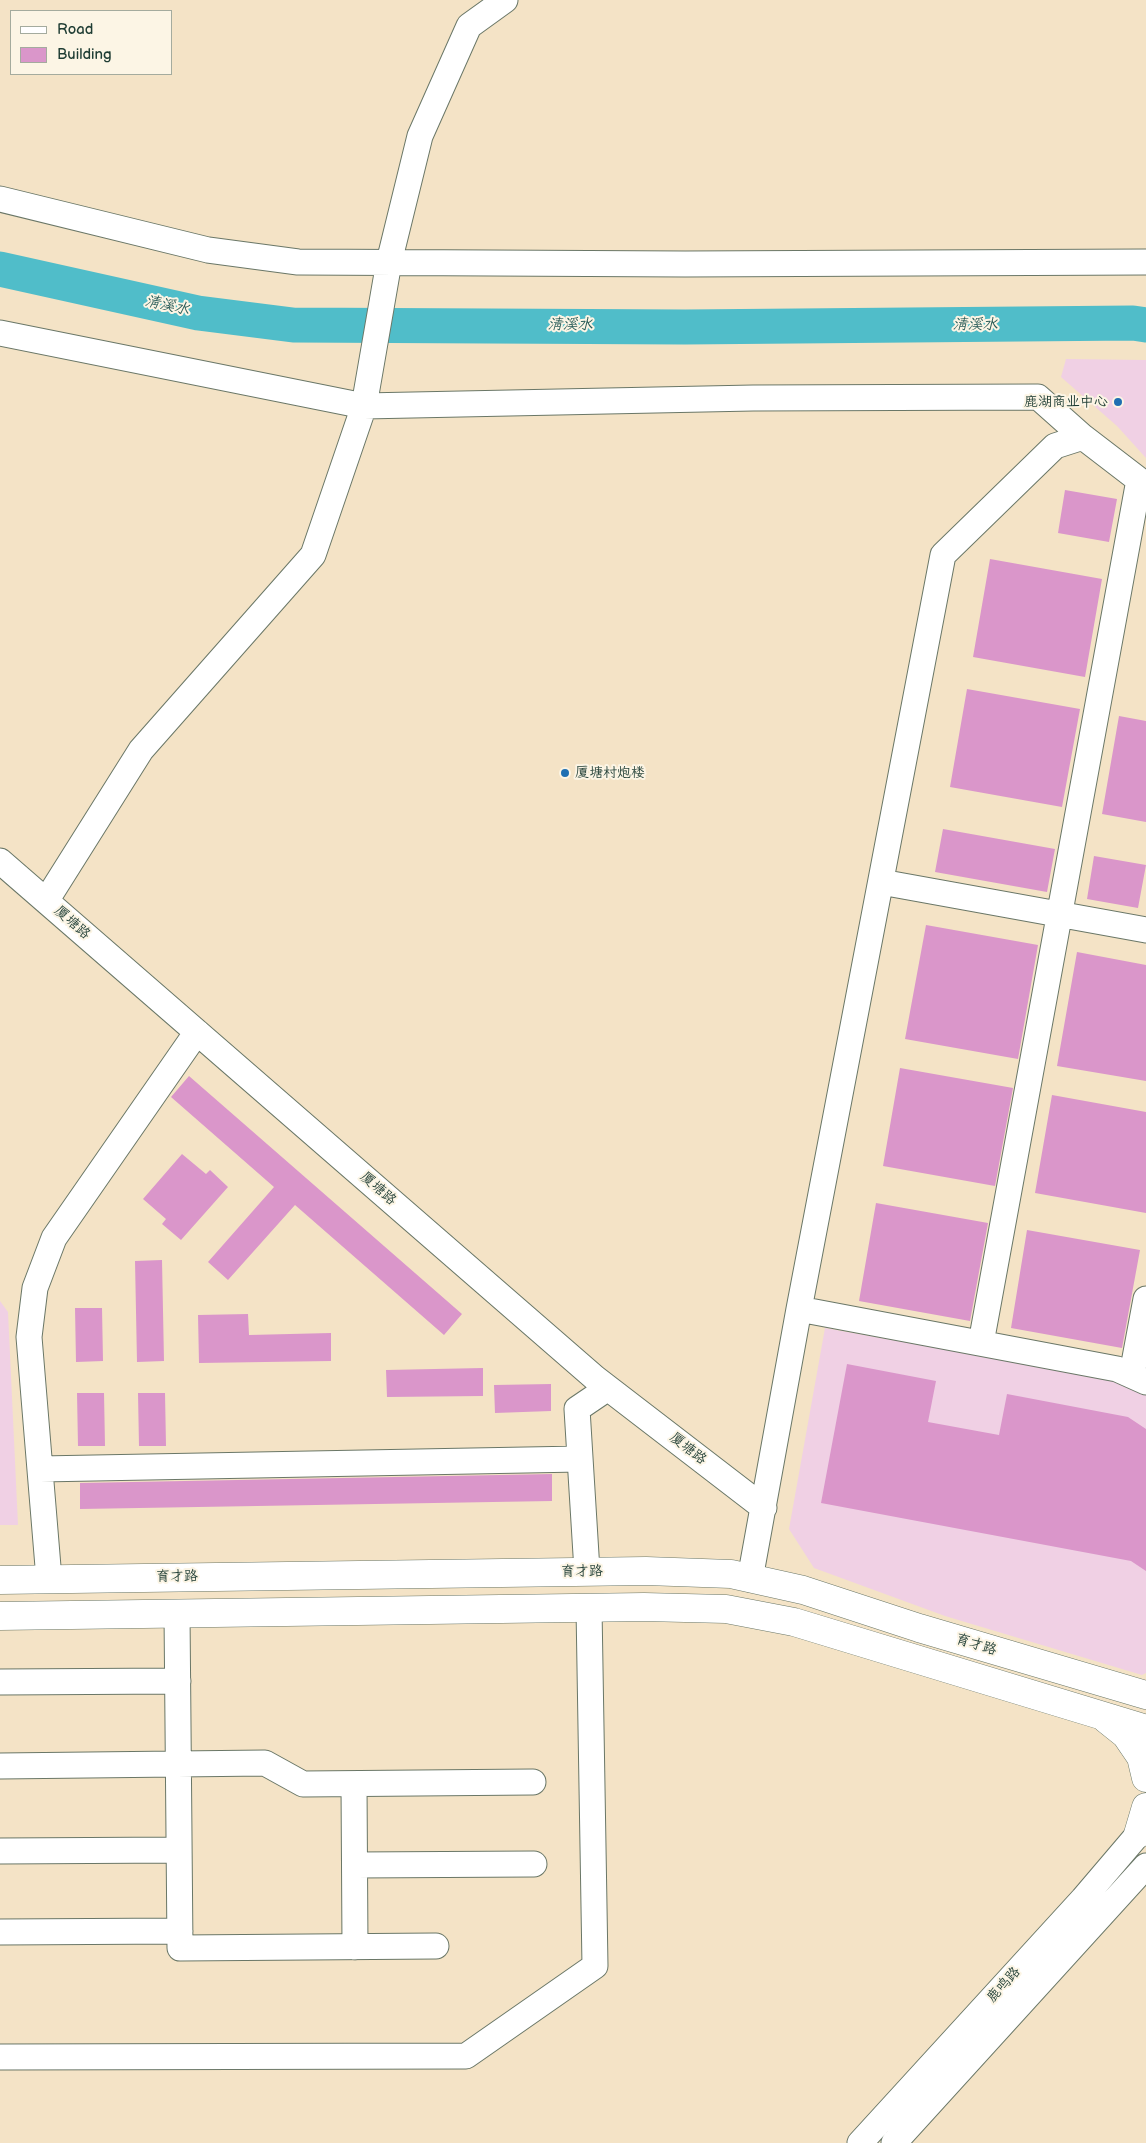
<!DOCTYPE html>
<meta charset="utf-8">
<style>
body{margin:0}
#map{position:relative;width:1146px;height:2143px;overflow:hidden;background:#f4e3c6;font-family:"Balsamiq Sans",sans-serif}
canvas{display:block}
.legend{position:absolute;left:10px;top:10px;width:162px;height:65px;box-sizing:border-box;background:#fcf5e5;border:1px solid #a4ab9e;margin:0;padding:6px 9px;list-style:none;font-size:15px;color:#1f3d34}
.legend li{display:flex;align-items:center;gap:10px;height:25px}
.legend b{width:25px;border:1px solid #a4ab9e}
</style>
<div id="map">
<canvas width="1146" height="2143"></canvas>
<ul class="legend">
<li><b style="height:6px;background:#fff"></b>Road</li>
<li><b style="height:14px;background:#da96ca"></b>Building</li>
</ul>
</div>
<script>
const ctx = document.querySelector('canvas').getContext('2d');
ctx.lineJoin = 'round';
function paint(path, color) {
  ctx.fillStyle = color;
  ctx.fill(path, 'evenodd');
}
function shape(rows) {
  const path = new Path2D();
  for (const r of rows) {
    path.moveTo(r[0], r[1]);
    for (let i = 2; i < r.length; i += 2) path.lineTo(r[i], r[i + 1]);
  }
  return path;
}
function stroke(path, color, width, dash) {
  ctx.strokeStyle = color;
  ctx.lineWidth = width;
  ctx.lineCap = dash ? 'butt' : 'round';
  ctx.setLineDash(dash || []);
  ctx.stroke(path);
}
function label(font, color, halo, rows, align = 'center') {
  ctx.font = font + ' "Balsamiq Sans","LXGW WenKai TC",sans-serif';
  ctx.lineWidth = 4;
  ctx.setLineDash([]);
  ctx.textBaseline = 'middle';
  ctx.strokeStyle = halo;
  ctx.fillStyle = color;
  for (const [text, x, y, turn = 0] of rows) {
    ctx.save();
    ctx.translate(x, y);
    ctx.rotate((+turn || 0) * Math.PI / 180);
    ctx.textAlign = isNaN(turn) ? turn : align;
    if (halo) ctx.strokeText(text, 0, 0);
    ctx.fillText(text, 0, 0);
    ctx.restore();
  }
}
const built = shape([
 [1066,359,1146,360,1146,458,1117,426,1061,377],
 [0,1301,8,1312,18,1525,0,1525],
 [825,1328,1122,1381,1146,1395,1146,1673,1142,1675,945,1616,814,1568,789,1529]
]);
const river = shape([
 [0,269,198,313,293,325,685,327,1133,323,1146,325]
]);
const building = shape([
 [1065,490,1117,499,1109,542,1058,533],
 [990,559,1102,579,1085,677,973,657],
 [967,689,1080,709,1062,807,950,787],
 [1119,716,1146,721,1146,822,1102,814],
 [943,829,1055,849,1047,892,935,872],
 [1094,856,1146,865,1138,908,1087,899],
 [926,925,1038,945,1018,1059,905,1039],
 [1077,952,1146,965,1146,1081,1057,1066],
 [900,1068,1013,1088,995,1186,883,1166],
 [189,1076,462,1314,444,1335,295,1205,228,1280,208,1262,274,1187,171,1097],
 [1052,1095,1146,1112,1146,1213,1035,1193],
 [182,1154,206,1174,210,1170,228,1187,181,1240,162,1224,166,1219,143,1199],
 [876,1203,988,1223,970,1321,859,1301],
 [1027,1230,1140,1250,1122,1348,1011,1328],
 [162,1260,164,1361,137,1362,135,1261],
 [75,1308,102,1308,103,1361,76,1362],
 [248,1314,249,1335,331,1333,331,1361,199,1363,198,1315],
 [847,1364,936,1381,928,1422,999,1435,1007,1394,1128,1417,1146,1429,1146,1571,1131,1561,821,1503],
 [483,1368,483,1396,387,1397,386,1370],
 [551,1384,551,1411,495,1413,494,1385],
 [77,1393,104,1393,105,1446,78,1446],
 [138,1393,165,1393,166,1446,139,1446],
 [552,1474,552,1501,80,1509,80,1483]
]);
const minor = shape([
 [0,199,208,250,298,262,685,264,1146,262],
 [0,333,364,406,753,398,1038,397,1083,437],
 [0,861,595,1378,764,1508],
 [881,882,1146,930],
 [46,901,141,750,313,555,364,406,389,262,420,136,469,26,505,0],
 [799,1309,1117,1369,1146,1382],
 [981,1343,1139,480],
 [1132,1374,1146,1299],
 [40,1469,580,1459],
 [587,1571,577,1409,608,1388],
 [49,1579,29,1337,35,1288,54,1238,197,1032],
 [750,1579,799,1309,943,555,1055,446,1083,437,1139,480,1146,489],
 [177,1613,180,1948,436,1946],
 [0,1682,178,1681],
 [0,1766,265,1763,303,1784,533,1782],
 [354,1784,355,1947],
 [0,1851,179,1850],
 [355,1865,534,1864],
 [0,1932,180,1931],
 [0,2057,466,2056,595,1966,589,1608],
 [860,2143,1083,1899,1146,1825],
 [894,2143,1146,1866]
]);
const major = shape([
 [0,1580,646,1571,731,1574,803,1590,919,1628,1146,1695],
 [0,1616,644,1607,726,1609,794,1622,1146,1729],
 [1106,1719,1126,1735,1141,1757,1146,1778],
 [1138,1834,1146,1807]
]);
const markers = [
 [1118,402,5,"#1f6fb2"],
 [565,773,5,"#1f6fb2"]
];
const poiNames = [
 ["鹿湖商业中心",1108,402],
 ["厦塘村炮楼",575,773,"left"]
];
const streetNames = [
 ["厦塘路",72,923,41],
 ["厦塘路",378,1189,41],
 ["厦塘路",688,1449,38],
 ["育才路",582,1572,-1],
 ["育才路",177,1577,-1],
 ["育才路",976,1645,17],
 ["鹿鸣路",1004,1985,-48]
];
const waterNames = [
 ["清溪水",167,306,12],
 ["清溪水",570,325],
 ["清溪水",975,325]
];
paint(built, '#f0d0e4');
stroke(river, '#50bdc9', 35);
paint(building, '#da96ca');
stroke(minor, '#6a7767', 27);
stroke(major, '#6a7767', 29);
stroke(minor, '#fff', 25);
stroke(major, '#fff', 28);
for (const [x, y, r, color] of markers) {
  const dot = new Path2D();
  dot.arc(x, y, r, 0, 2 * Math.PI);
  ctx.fillStyle = color;
  ctx.fill(dot);
  stroke(dot, '#fcf5e5', 2);
}
label('14px', '#1f3d34', '#fcf5e5', poiNames, 'right');
label('14px', '#1f3d34', '#fcf5e5', streetNames);
label('italic 15px', '#2b5d59', '#fcf5e5', waterNames);
</script>
